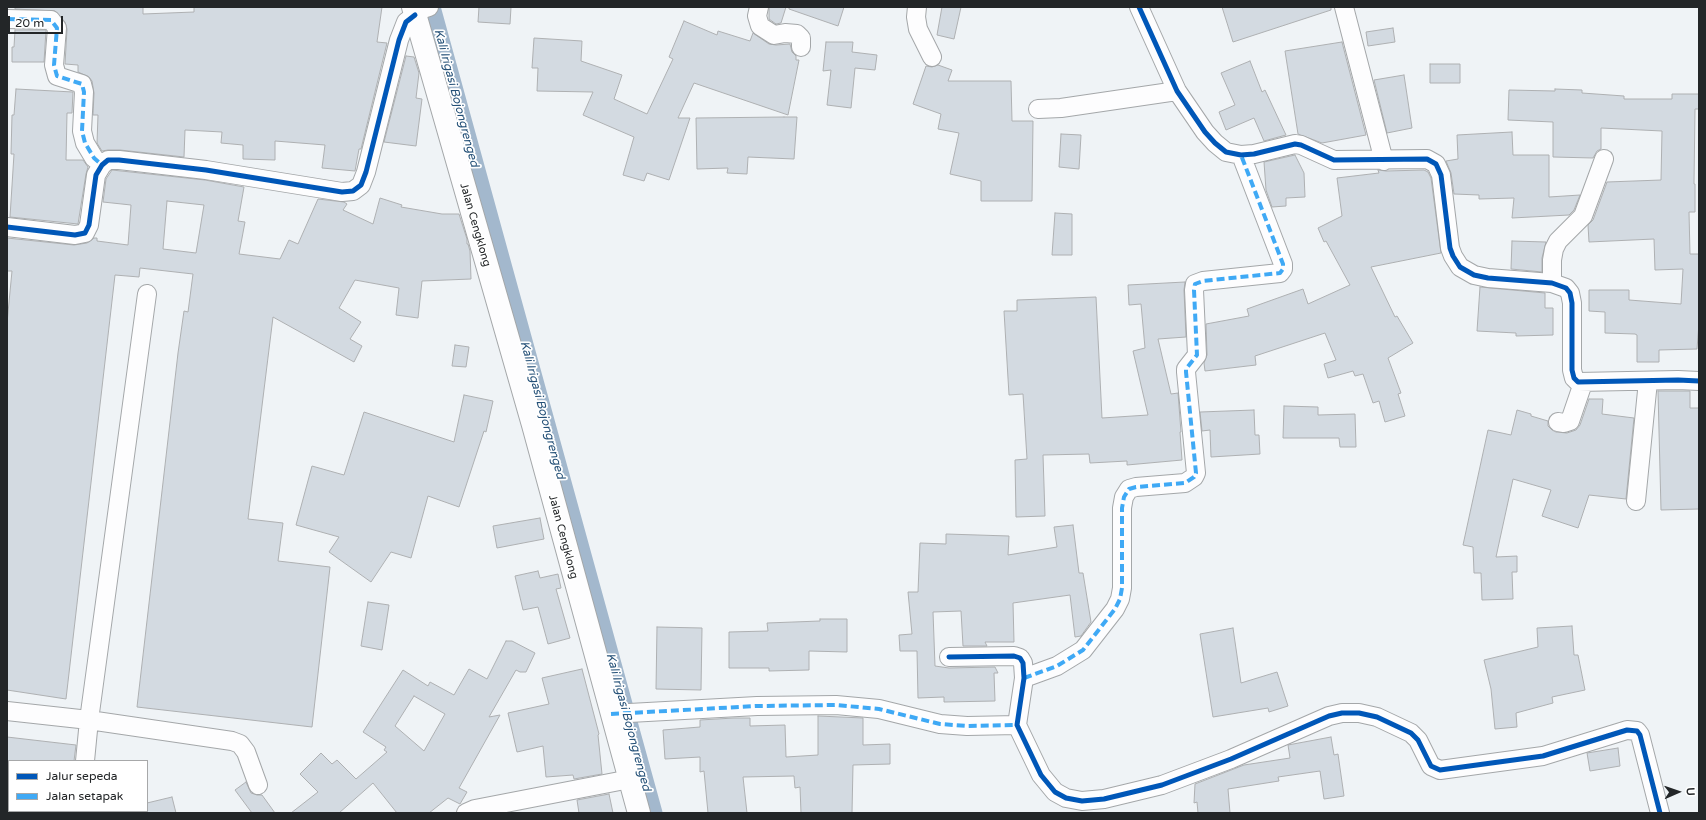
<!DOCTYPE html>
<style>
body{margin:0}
#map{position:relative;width:1706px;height:820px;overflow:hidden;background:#eff3f6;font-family:"Varela Round",sans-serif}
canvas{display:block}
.frame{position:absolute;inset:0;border:8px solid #232628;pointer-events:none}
.legend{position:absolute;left:8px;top:760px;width:140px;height:52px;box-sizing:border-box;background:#fff;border:1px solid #a7a8a9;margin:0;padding:5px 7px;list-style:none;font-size:12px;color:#232628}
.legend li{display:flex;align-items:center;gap:8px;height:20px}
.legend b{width:20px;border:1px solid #a7a8a9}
.north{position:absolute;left:1658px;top:772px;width:40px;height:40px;-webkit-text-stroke:3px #fff;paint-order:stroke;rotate:88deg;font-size:11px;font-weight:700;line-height:16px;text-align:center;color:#232628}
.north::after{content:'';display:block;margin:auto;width:14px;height:18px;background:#232628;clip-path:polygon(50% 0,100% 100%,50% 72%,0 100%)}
.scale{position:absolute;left:8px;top:16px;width:55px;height:18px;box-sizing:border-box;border:2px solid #232628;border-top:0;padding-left:5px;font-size:12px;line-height:14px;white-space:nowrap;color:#232628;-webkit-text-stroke:3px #fff;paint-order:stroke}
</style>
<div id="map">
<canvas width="1706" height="820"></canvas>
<div class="frame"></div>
<ul class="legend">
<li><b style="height:5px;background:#0057b8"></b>Jalur sepeda</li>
<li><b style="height:5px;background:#3fa9f5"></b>Jalan setapak</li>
</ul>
<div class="north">U</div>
<div class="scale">20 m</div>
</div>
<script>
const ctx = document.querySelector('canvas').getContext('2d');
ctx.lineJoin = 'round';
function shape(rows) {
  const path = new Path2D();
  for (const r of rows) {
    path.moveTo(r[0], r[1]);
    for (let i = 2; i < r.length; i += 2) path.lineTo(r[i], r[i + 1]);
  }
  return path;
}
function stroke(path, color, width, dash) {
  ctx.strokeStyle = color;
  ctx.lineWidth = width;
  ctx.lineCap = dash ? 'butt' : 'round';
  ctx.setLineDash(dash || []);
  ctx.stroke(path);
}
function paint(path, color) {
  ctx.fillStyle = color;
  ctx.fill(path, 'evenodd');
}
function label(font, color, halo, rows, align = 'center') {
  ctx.font = font + ' "Varela Round",sans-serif';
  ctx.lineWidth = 3.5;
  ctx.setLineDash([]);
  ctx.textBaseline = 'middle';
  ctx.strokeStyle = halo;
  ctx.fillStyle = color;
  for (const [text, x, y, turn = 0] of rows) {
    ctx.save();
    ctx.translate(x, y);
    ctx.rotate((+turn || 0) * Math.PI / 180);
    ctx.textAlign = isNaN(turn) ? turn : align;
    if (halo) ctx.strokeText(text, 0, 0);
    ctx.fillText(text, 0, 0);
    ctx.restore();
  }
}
const canal = shape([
 [431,7,653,813]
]);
const building = shape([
 [15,7,143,7,143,14,194,12,194,7,382,7,377,42,387,43,361,149,359,149,355,171,322,168,325,145,275,141,275,160,243,159,243,145,221,143,222,132,185,130,184,157,120,150,108,150,102,151,97,143,98,115,93,115,94,93,92,81,89,77,78,72,78,65,65,64,67,29,65,22,55,11,15,9,15,7],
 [479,7,511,7,510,24,478,22,479,7],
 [769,7,786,7,781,23,776,24,769,19,769,7],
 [789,7,844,7,838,26,789,9,789,7],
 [942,7,961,7,954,39,937,35,942,7],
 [1222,7,1331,7,1331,10,1233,42,1222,7],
 [684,21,717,35,718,31,750,41,753,33,769,44,776,45,790,44,792,52,796,56,796,60,799,60,788,115,694,83,678,118,690,118,669,180,647,173,644,181,623,175,634,137,583,115,593,92,537,91,538,68,532,68,534,38,582,41,581,61,622,75,614,99,647,114,673,59,669,57,684,21],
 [1393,28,1395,42,1368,46,1366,32,1393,28],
 [15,30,46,30,44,62,12,62,12,47,14,47,15,30],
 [826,42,853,42,852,52,877,55,875,70,855,68,851,108,827,105,831,70,823,71,826,42],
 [1342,42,1366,135,1322,143,1298,134,1285,51,1342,42],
 [406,56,414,57,419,73,416,98,422,99,416,146,384,142,406,56],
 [1250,61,1262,92,1265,90,1286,135,1264,141,1254,118,1226,130,1219,112,1235,105,1221,73,1250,61],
 [1430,64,1460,64,1460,83,1430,83,1430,64],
 [938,65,952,70,948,81,1011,81,1012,121,1033,121,1032,201,981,201,981,181,950,174,959,133,938,129,941,114,913,104,926,66,932,67,938,65],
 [1404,75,1412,128,1387,133,1374,80,1404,75],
 [16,89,73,92,72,113,67,113,66,160,83,160,88,167,86,174,78,224,10,217,14,154,11,154,12,115,14,115,16,89],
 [1555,89,1582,90,1582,93,1624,96,1624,99,1672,99,1672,94,1699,94,1699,109,1695,109,1694,184,1695,184,1695,212,1689,212,1690,254,1699,254,1699,323,1697,349,1659,350,1659,362,1637,362,1637,335,1635,334,1605,333,1605,312,1589,311,1589,290,1629,290,1629,300,1681,304,1683,269,1655,270,1654,239,1589,242,1588,225,1593,220,1607,182,1661,180,1662,131,1601,128,1601,149,1597,151,1593,158,1553,157,1553,122,1508,120,1509,90,1555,91,1555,89],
 [784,117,797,117,794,159,748,157,747,174,727,173,728,168,697,169,696,118,784,117],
 [1512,132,1513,155,1549,155,1549,197,1580,195,1574,210,1569,215,1512,218,1514,198,1479,199,1479,195,1454,194,1451,173,1446,161,1458,159,1457,135,1512,132],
 [1061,134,1081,135,1079,169,1059,167,1061,134],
 [1295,155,1304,173,1305,197,1286,198,1286,206,1272,207,1266,190,1264,162,1295,155],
 [112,170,205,180,244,187,238,221,245,222,239,254,280,259,289,240,298,244,318,199,344,202,347,204,343,210,373,224,380,198,402,205,401,207,442,214,459,214,467,239,467,244,468,244,470,251,471,279,422,281,418,318,396,315,399,288,355,280,339,308,361,322,350,339,362,346,354,362,273,317,248,519,283,523,278,561,330,567,312,727,137,707,178,353,184,311,188,312,193,274,140,268,139,277,115,275,66,699,7,690,7,323,12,271,7,271,7,238,74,245,87,243,94,238,97,238,97,241,128,245,131,205,103,202,106,179,112,170],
 [167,201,204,205,196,253,163,249,167,201],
 [1378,170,1386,171,1424,170,1428,172,1431,178,1441,253,1371,267,1395,317,1397,316,1413,343,1388,358,1401,393,1398,394,1405,416,1385,422,1379,401,1373,403,1363,374,1355,376,1353,371,1328,378,1324,364,1336,360,1325,333,1255,356,1256,365,1205,371,1204,363,1207,355,1206,324,1249,316,1247,309,1303,289,1308,304,1350,285,1326,241,1324,242,1318,228,1342,216,1337,178,1379,173,1378,170],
 [1055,213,1072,214,1072,255,1052,255,1055,213],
 [1512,241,1546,242,1542,258,1542,272,1511,269,1512,241],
 [1185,282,1184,290,1186,337,1158,339,1171,394,1178,393,1181,432,1180,432,1182,460,1127,465,1127,461,1090,463,1089,454,1043,455,1045,516,1016,517,1015,460,1027,459,1023,394,1009,395,1004,311,1017,311,1017,300,1096,297,1102,418,1148,415,1133,351,1145,348,1141,304,1129,305,1128,285,1185,282],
 [1480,287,1545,293,1545,308,1553,308,1553,335,1516,336,1516,333,1477,331,1480,287],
 [455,345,469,347,466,367,452,366,455,345],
 [1658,391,1690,391,1690,408,1699,408,1699,509,1661,510,1658,391],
 [464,395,493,401,486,432,484,431,459,507,428,496,411,558,391,552,371,582,329,552,339,537,296,525,312,466,344,475,364,412,454,442,464,395],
 [1589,399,1603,399,1602,414,1634,418,1626,499,1589,495,1578,528,1542,516,1551,490,1513,479,1496,557,1517,556,1517,572,1512,572,1513,599,1482,600,1481,573,1474,573,1473,547,1463,545,1488,430,1511,435,1517,410,1531,414,1531,416,1548,421,1548,426,1552,430,1556,432,1567,433,1576,430,1580,425,1589,399],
 [1284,406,1318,407,1318,415,1355,414,1356,447,1340,447,1339,438,1283,438,1284,406],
 [1254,410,1255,435,1259,435,1260,454,1211,457,1210,430,1202,431,1200,412,1254,410],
 [540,518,544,539,497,548,493,526,540,518],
 [1073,525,1079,573,1083,573,1091,622,1081,636,1075,637,1070,595,1013,603,1014,642,985,642,987,646,963,646,961,611,933,612,935,666,949,668,995,667,998,673,994,673,995,701,944,702,944,697,918,698,917,651,900,651,899,635,912,634,908,592,918,592,920,543,946,544,946,534,1009,536,1008,555,1057,547,1054,527,1073,525],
 [538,571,540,578,558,574,561,588,556,589,570,638,548,644,538,607,523,610,515,576,538,571],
 [368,602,389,605,382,650,361,646,368,602],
 [820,619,847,619,847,652,809,651,809,670,769,671,769,668,729,668,729,632,768,631,767,623,820,621,820,619],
 [1572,626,1574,655,1578,655,1585,690,1552,697,1553,703,1516,713,1517,727,1495,729,1491,689,1484,660,1538,647,1537,628,1572,626],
 [657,627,702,628,701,690,656,689,657,627],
 [1233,628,1241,683,1277,672,1288,706,1269,712,1268,708,1213,717,1200,634,1233,628],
 [506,641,512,641,535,653,526,672,520,672,516,670,489,717,500,715,459,788,467,792,460,804,448,798,429,813,397,813,373,783,339,813,291,813,318,792,300,774,321,753,332,764,337,760,356,779,387,752,384,750,386,747,363,732,403,670,428,686,430,682,454,695,469,669,487,679,506,641],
 [414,696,445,714,424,751,395,726,414,696],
 [582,669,599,734,598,735,602,774,574,779,573,775,546,777,543,746,517,752,508,713,549,704,542,678,582,669],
 [818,716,863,718,863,745,890,744,890,764,853,765,852,813,801,813,800,787,795,788,794,776,743,777,747,813,708,813,704,771,700,772,700,757,665,759,663,730,700,727,700,720,734,718,750,718,750,726,785,725,786,757,818,755,818,716],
 [7,737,76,745,74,761,7,761,7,737],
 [1331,737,1334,755,1338,754,1344,796,1324,799,1320,771,1278,777,1279,781,1228,789,1230,813,1198,813,1197,802,1194,803,1195,784,1244,765,1290,758,1288,745,1331,737],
 [1618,748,1620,766,1590,771,1587,753,1618,748],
 [246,782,251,793,257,795,262,795,275,813,252,813,235,790,246,782],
 [609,794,613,813,579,813,577,800,609,794],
 [172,797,176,813,130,813,130,811,147,811,147,803,172,797]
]);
const minor = shape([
 [759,7,757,16,760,26,774,35,785,33,797,34,801,38,801,47],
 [917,7,916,17,918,29,932,57],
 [1139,7,1177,91,1205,132,1215,143,1226,152,1241,155,1254,154,1295,144,1301,145,1334,160,1427,159,1436,164,1441,175,1450,248,1453,256,1460,267,1474,275,1488,278,1552,283,1566,288,1570,293,1572,303,1572,370,1574,378,1578,382,1678,380,1699,381],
 [1344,7,1384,161],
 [7,19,51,20,57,28,54,65,57,76,82,84,84,92,82,131,85,143,94,158,102,165],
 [1038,109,1061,108,1177,91],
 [7,227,75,235,85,233,89,225,96,175,102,165,108,160,119,160,206,170,342,192,353,191,361,185,366,172,399,40,406,22,423,9,429,7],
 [1552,283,1552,260,1554,249,1558,241,1583,216,1604,159],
 [1558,422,1564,423,1570,421,1583,383],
 [1636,501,1648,381],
 [949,657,1014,656,1020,658,1023,663,1024,678,1017,725,1041,775,1055,792,1066,798,1082,801,1104,799,1162,785,1231,759,1329,716,1342,713,1359,713,1377,717,1411,733,1418,740,1431,766,1440,770,1543,756,1627,730,1637,731,1640,735,1660,813],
 [1024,678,1057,666,1083,650,1115,609,1120,599,1122,588,1122,508,1124,497,1129,489,1136,487,1185,483,1194,477,1196,473,1186,372,1186,369,1197,355,1194,290,1195,284,1203,281,1280,273,1283,269,1283,264,1241,155],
 [7,711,89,720,232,741,240,744,246,752,258,785],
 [611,714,757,706,836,705,879,709,940,724,967,726,1017,725],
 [85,761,89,720,147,294],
 [80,813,80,811],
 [466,813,475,809,630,779]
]);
const major = shape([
 [413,7,533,425,639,813]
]);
const quiet = shape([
 [7,19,51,20,57,28,54,65,57,76,82,84,84,92,82,131,85,143,94,158,102,165],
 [1024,678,1057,666,1083,650,1115,609,1120,599,1122,588,1122,508,1124,497,1129,489,1136,487,1185,483,1194,477,1196,473,1186,372,1186,369,1197,355,1194,290,1195,284,1203,281,1280,273,1283,269,1283,264,1241,155],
 [611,714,757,706,836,705,879,709,940,724,967,726,1017,725]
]);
const cycleway = shape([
 [1139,7,1177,91,1205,132,1215,143,1226,152,1241,155,1254,154,1295,144,1301,145,1334,160,1427,159,1436,164,1441,175,1450,248,1453,256,1460,267,1474,275,1488,278,1552,283,1566,288,1570,293,1572,303,1572,370,1574,378,1578,382,1678,380,1699,381],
 [7,227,75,235,85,233,89,225,96,175,102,165,108,160,119,160,206,170,342,192,353,191,361,185,366,172,399,40,406,22,415,15],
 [949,657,1014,656,1020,658,1023,663,1024,678,1017,725,1041,775,1055,792,1066,798,1082,801,1104,799,1162,785,1231,759,1329,716,1342,713,1359,713,1377,717,1411,733,1418,740,1431,766,1440,770,1543,756,1627,730,1637,731,1640,735,1660,813]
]);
const streetNames = [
 ["Jalan Cengklong",475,225,74],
 ["Jalan Cengklong",563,537,75]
];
const waterNames = [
 ["Kali Irigasi Bojongrenged",456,98,75],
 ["Kali Irigasi Bojongrenged",542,410,75],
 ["Kali Irigasi Bojongrenged",628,722,75]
];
stroke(canal, '#a3b8cd', 19);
paint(building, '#d3dae1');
stroke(building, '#aeb0b2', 1);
stroke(minor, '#a4a7a9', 20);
stroke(major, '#a4a7a9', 24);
stroke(minor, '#fdfdfe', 18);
stroke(major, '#fdfdfe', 22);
stroke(quiet, '#3fa9f5', 4, [8, 4]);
stroke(cycleway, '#0057b8', 5);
label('11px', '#232628', '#fff', streetNames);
label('italic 12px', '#245077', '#fff', waterNames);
</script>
